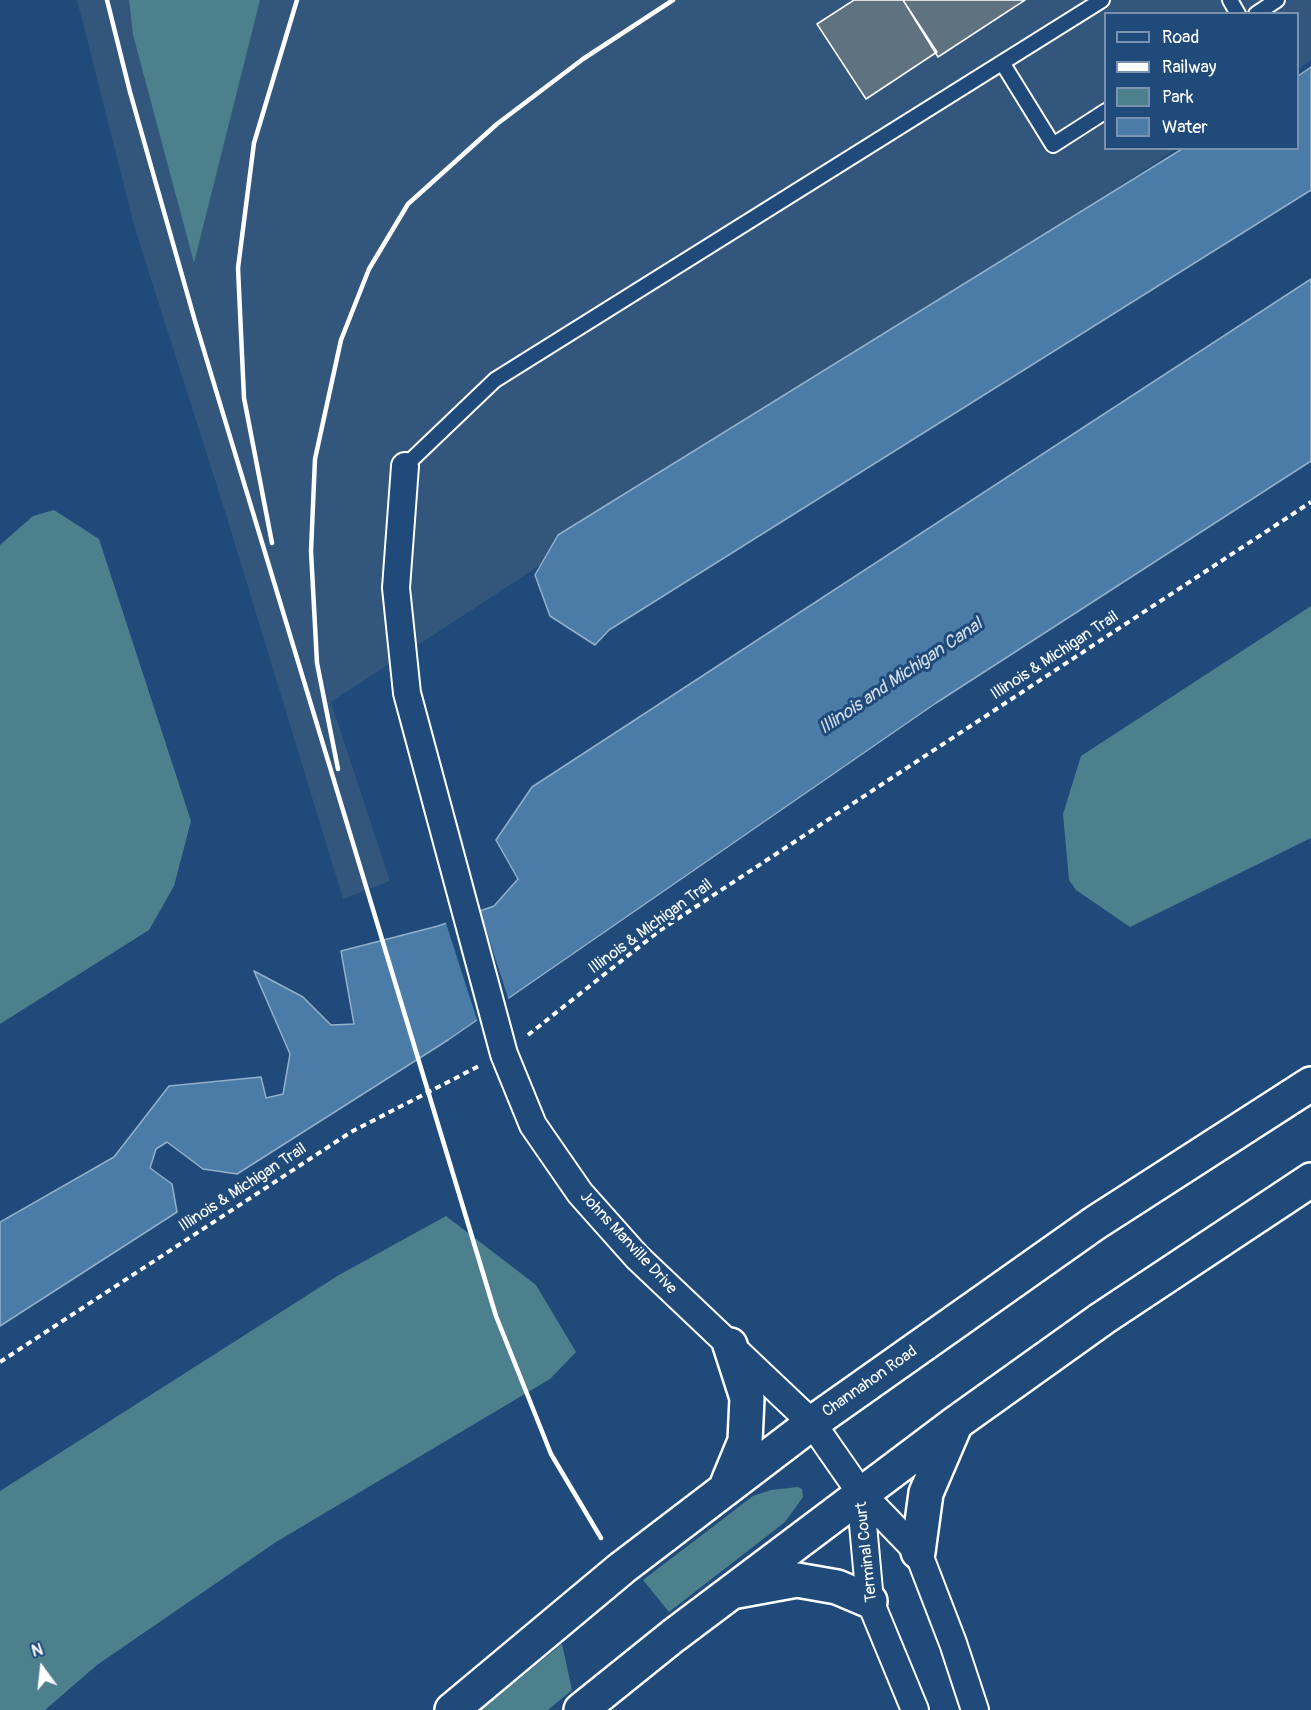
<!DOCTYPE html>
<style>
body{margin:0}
#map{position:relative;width:1311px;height:1710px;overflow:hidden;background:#1f4a7a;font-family:Pangolin,sans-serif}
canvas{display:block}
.legend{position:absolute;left:1104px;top:12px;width:195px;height:138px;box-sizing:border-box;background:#1f4a7a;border:2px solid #7992af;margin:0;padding:8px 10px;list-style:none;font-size:18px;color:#fff}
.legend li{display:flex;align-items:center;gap:12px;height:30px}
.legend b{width:30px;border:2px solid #7992af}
.north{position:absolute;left:12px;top:1638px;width:60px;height:60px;-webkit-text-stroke:4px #1f4a7a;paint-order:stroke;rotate:345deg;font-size:16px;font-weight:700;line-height:24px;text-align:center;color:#fff}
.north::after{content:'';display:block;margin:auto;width:21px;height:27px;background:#fff;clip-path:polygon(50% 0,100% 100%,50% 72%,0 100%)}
</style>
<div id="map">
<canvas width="1311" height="1710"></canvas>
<ul class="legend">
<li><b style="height:8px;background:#1f4a7a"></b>Road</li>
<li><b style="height:8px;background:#fff"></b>Railway</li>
<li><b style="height:16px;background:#4c808d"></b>Park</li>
<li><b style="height:16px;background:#4b7ca8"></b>Water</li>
</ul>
<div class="north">N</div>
</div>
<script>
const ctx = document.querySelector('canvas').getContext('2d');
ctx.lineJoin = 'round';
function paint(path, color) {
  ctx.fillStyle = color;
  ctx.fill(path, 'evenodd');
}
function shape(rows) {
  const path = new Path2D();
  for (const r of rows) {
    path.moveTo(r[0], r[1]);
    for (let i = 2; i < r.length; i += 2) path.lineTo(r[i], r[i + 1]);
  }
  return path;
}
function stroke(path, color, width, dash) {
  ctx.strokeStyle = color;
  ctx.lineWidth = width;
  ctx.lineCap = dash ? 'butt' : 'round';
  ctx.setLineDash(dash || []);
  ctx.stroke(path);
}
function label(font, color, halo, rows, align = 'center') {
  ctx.font = font + ' Pangolin,sans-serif';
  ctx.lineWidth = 6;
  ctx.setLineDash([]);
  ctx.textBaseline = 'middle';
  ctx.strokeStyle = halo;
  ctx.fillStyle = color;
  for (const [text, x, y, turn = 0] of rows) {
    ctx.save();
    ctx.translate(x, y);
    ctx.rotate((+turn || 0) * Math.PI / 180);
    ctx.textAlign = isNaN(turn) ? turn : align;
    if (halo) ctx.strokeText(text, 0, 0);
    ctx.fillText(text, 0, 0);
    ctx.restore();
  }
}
const built = shape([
 [77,0,129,0,133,35,194,262,260,0,1311,0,1311,60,1298,69,1298,14,1106,14,1106,148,1176,149,331,702,390,881,343,899,223,505,135,229]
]);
const green = shape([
 [129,0,260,0,194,263,133,35],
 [54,510,99,539,191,821,174,886,149,930,0,1024,0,545,33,516],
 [1311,606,1311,838,1130,927,1076,890,1069,880,1063,814,1081,756],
 [446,1216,536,1285,576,1352,550,1379,276,1542,97,1665,45,1710,0,1710,0,1491,339,1275],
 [798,1487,802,1489,803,1497,785,1522,669,1612,643,1580,753,1496,771,1490],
 [562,1644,572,1690,548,1710,481,1710]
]);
const water = shape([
 [1311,67,1311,190,609,630,595,645,550,616,535,575,558,535,1182,149,1298,148,1298,76,1311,67],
 [1311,279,1311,461,936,703,448,1040,237,1174,203,1169,167,1142,156,1149,150,1168,172,1184,177,1212,0,1326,0,1222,114,1157,169,1086,261,1077,266,1098,283,1094,290,1054,254,971,303,997,331,1025,354,1024,341,951,438,926,494,906,518,879,496,840,532,787,1311,279]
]);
const pier = shape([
 [479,908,509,1001,478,1023,445,920]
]);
const building = shape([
 [854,0,903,0,937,52,866,99,817,24,854,0],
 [903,0,1025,0,938,57,903,0]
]);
const path = shape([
 [528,1035,659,931,1311,502],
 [0,1362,351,1132,479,1066]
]);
const lane = shape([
 [1230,0,1238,14],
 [1256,14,1277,0],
 [1003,64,1053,145,1106,111],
 [405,466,495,380,1102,0]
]);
const street = shape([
 [405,466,396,588,407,693,504,1054,533,1125,580,1193,637,1257,812,1423,860,1492,918,1552,953,1643,975,1710],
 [860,1492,870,1601,915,1710]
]);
const primary = shape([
 [726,1487,745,1441,747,1398,730,1345],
 [918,1552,926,1493,956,1423],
 [737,1591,797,1580,837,1587,870,1601],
 [452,1710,622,1568,812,1423,1095,1223,1311,1084],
 [581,1710,673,1636,956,1423,1103,1318,1311,1180]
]);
const rail = shape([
 [107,0,130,92,195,321,496,1316,551,1454,601,1538],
 [272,543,244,398,238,268,254,143,297,0],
 [338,769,317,663,311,551,315,459,341,340,369,269,408,204,497,124,583,59,673,0]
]);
const streetNames = [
 ["Illinois & Michigan Trail",1055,656,-33],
 ["Illinois & Michigan Trail",651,927,-36],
 ["Illinois & Michigan Trail",243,1188,-33],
 ["Johns Manville Drive",628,1243,47],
 ["Channahon Road",870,1382,-35],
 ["Terminal Court",867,1552,-96]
];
const waterNames = [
 ["Illinois and Michigan Canal",901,677,-34]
];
paint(built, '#32567c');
paint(green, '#4c808d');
paint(water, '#4b7ca8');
stroke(water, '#93b0cb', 1.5);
paint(pier, '#1f4a7a');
paint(building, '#5e7280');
stroke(building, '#fff', 1.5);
stroke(lane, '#fff', 18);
stroke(street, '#fff', 30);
stroke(primary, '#fff', 38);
stroke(path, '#fff', 4, [6, 4.5]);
stroke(lane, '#1f4a7a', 14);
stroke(street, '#1f4a7a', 26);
stroke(primary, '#1f4a7a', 33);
stroke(rail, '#fff', 4.5);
label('16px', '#fff', '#1f4a7a', streetNames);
label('italic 18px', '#d2dee9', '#1f4a7a', waterNames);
</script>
